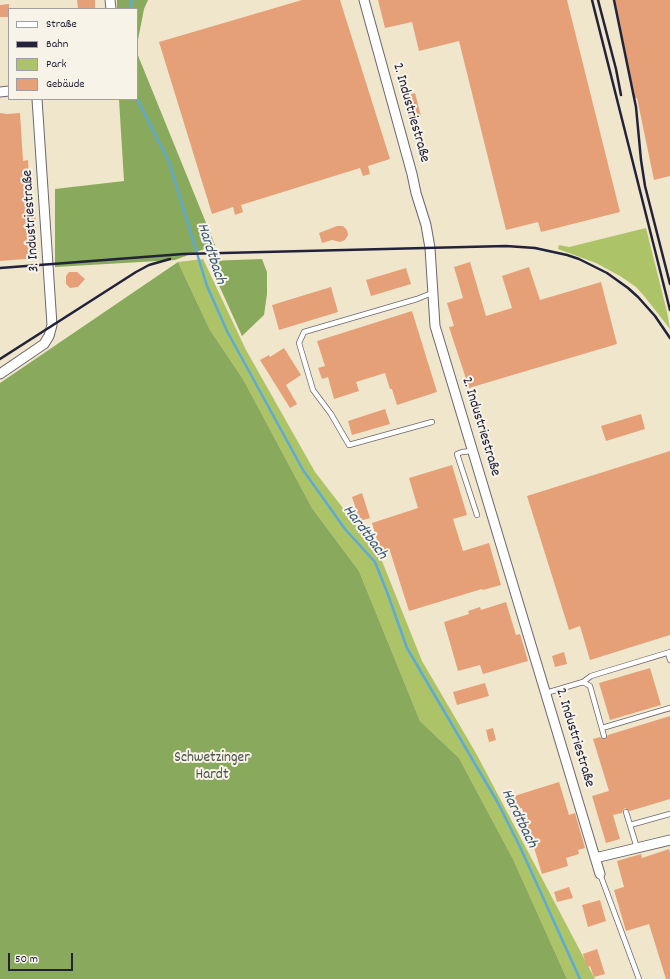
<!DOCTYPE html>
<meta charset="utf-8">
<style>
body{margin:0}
#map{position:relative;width:670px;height:979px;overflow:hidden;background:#f0e6cc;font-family:Dekko,sans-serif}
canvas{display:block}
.legend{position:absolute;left:8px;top:8px;width:130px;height:92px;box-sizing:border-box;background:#f7f3e8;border:1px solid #a29fa3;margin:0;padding:5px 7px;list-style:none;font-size:12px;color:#22223b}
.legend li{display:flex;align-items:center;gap:8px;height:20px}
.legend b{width:20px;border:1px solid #a29fa3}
.scale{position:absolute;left:8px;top:953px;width:65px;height:18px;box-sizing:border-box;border:2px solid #22223b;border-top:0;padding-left:5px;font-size:12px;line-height:14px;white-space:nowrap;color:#22223b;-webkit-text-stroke:3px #f7f3e8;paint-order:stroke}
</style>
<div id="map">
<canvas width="670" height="979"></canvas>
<ul class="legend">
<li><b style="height:5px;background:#fff"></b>Straße</li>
<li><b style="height:5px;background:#22223b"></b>Bahn</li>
<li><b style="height:11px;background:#acc368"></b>Park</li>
<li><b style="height:11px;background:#e5a078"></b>Gebäude</li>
</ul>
<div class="scale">50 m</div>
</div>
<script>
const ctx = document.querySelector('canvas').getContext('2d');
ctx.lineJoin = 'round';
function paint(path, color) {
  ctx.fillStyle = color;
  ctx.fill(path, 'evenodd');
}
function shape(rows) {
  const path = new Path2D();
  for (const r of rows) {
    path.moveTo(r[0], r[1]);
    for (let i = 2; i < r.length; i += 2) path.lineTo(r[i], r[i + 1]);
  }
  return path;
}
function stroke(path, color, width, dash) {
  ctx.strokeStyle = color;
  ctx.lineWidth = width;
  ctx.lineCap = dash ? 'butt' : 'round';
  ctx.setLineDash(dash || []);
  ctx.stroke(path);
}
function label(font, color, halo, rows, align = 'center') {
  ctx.font = font + ' Dekko,sans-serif';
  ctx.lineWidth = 4;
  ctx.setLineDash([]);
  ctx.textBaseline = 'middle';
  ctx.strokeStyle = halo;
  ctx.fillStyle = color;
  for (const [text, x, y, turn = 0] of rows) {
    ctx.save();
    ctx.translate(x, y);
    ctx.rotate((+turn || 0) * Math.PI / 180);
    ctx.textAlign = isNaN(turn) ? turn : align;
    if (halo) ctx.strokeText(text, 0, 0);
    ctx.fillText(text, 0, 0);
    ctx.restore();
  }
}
const green = shape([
 [646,228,667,312,670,329,645,297,636,287,620,276,596,263,558,249,559,245,569,247],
 [203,259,246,350,315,472,380,556,422,661,477,755,595,979,567,979,513,859,459,758,420,721,359,571,312,508,243,379,210,330,178,262]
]);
const forest = shape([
 [117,0,148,0,144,9,137,45,137,9,117,9],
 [137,53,215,245,175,260,55,267,55,189,124,181,119,99,137,99],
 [262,259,267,272,267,294,264,315,242,336,208,261],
 [178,262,210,330,243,379,312,508,359,571,420,721,459,758,513,859,567,979,0,979,0,383]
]);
const stream = shape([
 [130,9,132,0],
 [137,99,169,162,207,286,227,331,303,470,345,529,375,562,387,592,407,648,498,803,521,849,580,979]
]);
const building = shape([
 [77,0,95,0,95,8,78,9],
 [302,0,340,0,390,159,368,166,370,174,363,176,360,168,241,205,243,212,235,215,233,207,212,214,159,42],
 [378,0,567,0,620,212,541,232,538,222,506,230,459,41,419,51,412,22,385,28],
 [615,0,670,0,670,176,654,180,637,98,635,98],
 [9,4,9,17,0,17,0,5],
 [415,93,421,116,409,119,403,96],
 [0,113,7,114,20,113,23,161,28,160,30,193,25,193,27,210,35,209,38,258,0,261],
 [337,226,343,226,347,230,348,235,345,240,340,242,332,240,322,243,319,233],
 [470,262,486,316,512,308,502,276,529,267,540,300,601,282,617,344,469,388,449,327,454,326,447,303,463,298,454,267],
 [406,268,411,284,371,296,366,280],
 [69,272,77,272,85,279,78,287,70,288,66,284,66,276],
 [331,287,338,312,279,330,272,305],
 [412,311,437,392,397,405,392,389,390,389,385,373,356,382,359,391,334,399,328,377,322,379,318,368,325,366,317,341],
 [284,348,301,375,286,385,297,404,290,408,260,360,269,355,270,357],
 [385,409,390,424,352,435,348,421],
 [641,414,645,429,606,441,601,426],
 [670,451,670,635,590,660,580,626,569,630,527,496],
 [452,465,467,515,453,519,463,551,489,543,501,585,483,590,482,589,409,611,390,551,381,553,372,523,418,508,409,478],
 [362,493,370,518,360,521,352,497],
 [506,602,516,635,520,634,528,661,483,674,480,665,458,671,444,622,469,614,468,611,480,607,481,610],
 [564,652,567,664,555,667,552,656],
 [650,668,661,705,610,720,599,683],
 [485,683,489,696,457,705,453,692],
 [670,716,670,799,630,811,625,808,623,810,622,813,613,815,620,839,606,843,592,796,609,791,593,739,600,737,603,739,605,739,608,735],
 [493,728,496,740,489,742,486,730],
 [559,782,569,815,575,813,585,848,578,850,579,854,566,858,568,866,542,874,522,808,515,810,511,797],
 [669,849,670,853,670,979,666,979,649,924,626,931,614,890,624,887,617,861,641,854,642,858],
 [569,887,573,898,557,902,554,892],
 [600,900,606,921,588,927,582,905],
 [597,949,605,974,594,977,590,966,587,967,583,954]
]);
const service = shape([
 [432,422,349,445,331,414,313,390,299,343,304,332,417,299,432,293],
 [473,451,462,452,457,454,477,515],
 [668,653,670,660],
 [583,682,591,676,670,652],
 [546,693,583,682,590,686,604,736],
 [602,728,670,708],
 [626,812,637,848],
 [630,825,670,814],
 [600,874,639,979]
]);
const minor = shape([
 [110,0,111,9],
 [364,0,412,174,416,193,426,225,430,248,435,326,600,874],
 [0,92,9,91],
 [0,374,44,344,49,336,52,325,37,99],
 [595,858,670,840]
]);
const rail = shape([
 [592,0,670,310],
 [598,0,616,69,621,95],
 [614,0,636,107,641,160,645,186,670,284],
 [0,268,183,254,506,246,535,248,567,255,579,259,607,273,628,288,638,297,655,316,670,338],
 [0,359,136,272,149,265,170,259]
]);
const streetNames = [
 ["2. Industriestraße",410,113,74],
 ["3. Industriestraße",32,221,-94],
 ["2. Industriestraße",480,427,73],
 ["2. Industriestraße",574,738,73]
];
const parkNames = [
 ["Schwetzinger",212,759],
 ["Hardt",212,776]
];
const waterNames = [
 ["Hardtbach",210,254,72],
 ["Hardtbach",364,533,53],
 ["Hardtbach",518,819,64]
];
paint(green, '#acc368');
paint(forest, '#89a95c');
stroke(stream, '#5cabd6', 2.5);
paint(building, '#e5a078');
stroke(service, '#6a676e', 6);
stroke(minor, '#6a676e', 11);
stroke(service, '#fff', 4.5);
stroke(minor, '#fff', 9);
stroke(rail, '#22223b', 2.5);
label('15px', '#22223b', '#f7f3e8', streetNames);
label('15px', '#4b5248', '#f7f3e8', parkNames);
label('italic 16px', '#395979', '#f7f3e8', waterNames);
</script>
